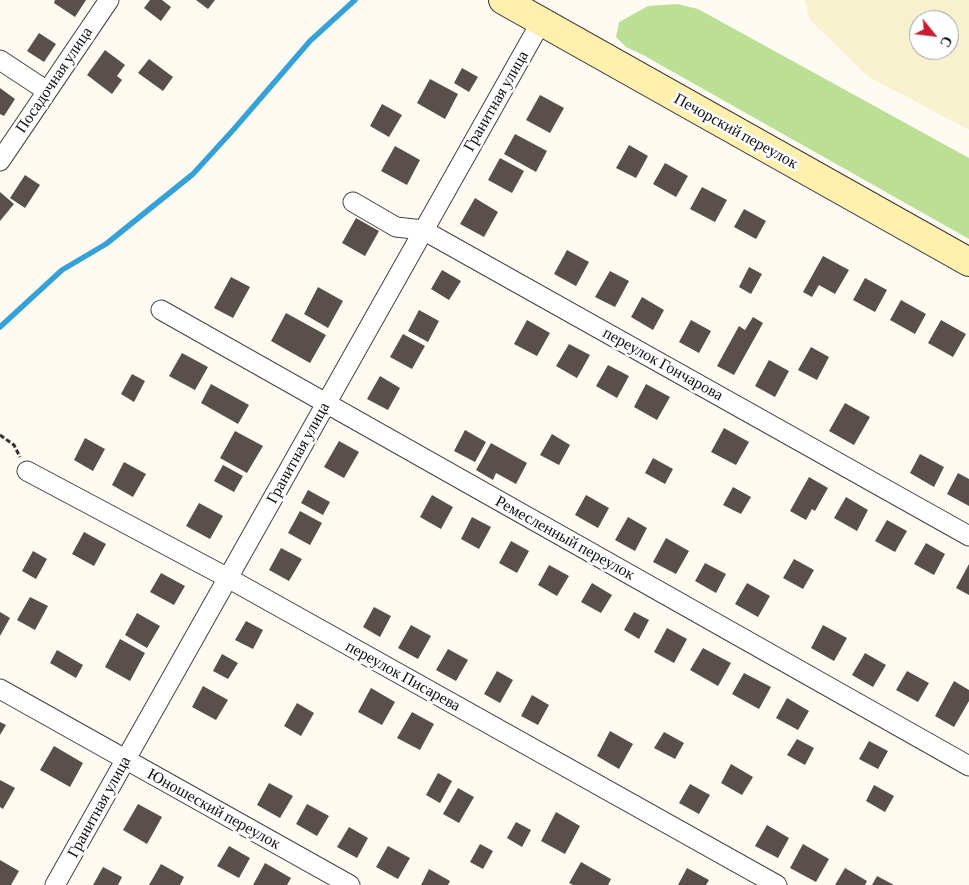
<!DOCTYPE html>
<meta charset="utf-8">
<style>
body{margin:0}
#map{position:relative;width:969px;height:885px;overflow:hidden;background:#fffbf2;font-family:"Crimson Pro",serif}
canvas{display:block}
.north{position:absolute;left:909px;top:10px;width:50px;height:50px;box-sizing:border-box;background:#fff;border:1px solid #9f9f9f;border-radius:50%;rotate:119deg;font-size:14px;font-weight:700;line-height:20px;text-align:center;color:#0f0f0f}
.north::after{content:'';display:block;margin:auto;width:18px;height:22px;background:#ca1d31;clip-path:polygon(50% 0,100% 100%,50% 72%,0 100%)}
</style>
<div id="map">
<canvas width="969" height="885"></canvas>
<div class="north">С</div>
</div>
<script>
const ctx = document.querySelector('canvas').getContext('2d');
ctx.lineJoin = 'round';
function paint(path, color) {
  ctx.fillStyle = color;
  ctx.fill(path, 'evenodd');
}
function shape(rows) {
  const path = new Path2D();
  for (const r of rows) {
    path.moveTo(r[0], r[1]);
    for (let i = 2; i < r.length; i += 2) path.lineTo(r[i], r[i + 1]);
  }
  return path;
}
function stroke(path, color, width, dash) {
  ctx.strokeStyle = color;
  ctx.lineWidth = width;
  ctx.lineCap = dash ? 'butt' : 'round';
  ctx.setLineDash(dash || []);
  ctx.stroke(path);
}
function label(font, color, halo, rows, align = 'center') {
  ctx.font = font + ' "Crimson Pro",serif';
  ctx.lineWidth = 5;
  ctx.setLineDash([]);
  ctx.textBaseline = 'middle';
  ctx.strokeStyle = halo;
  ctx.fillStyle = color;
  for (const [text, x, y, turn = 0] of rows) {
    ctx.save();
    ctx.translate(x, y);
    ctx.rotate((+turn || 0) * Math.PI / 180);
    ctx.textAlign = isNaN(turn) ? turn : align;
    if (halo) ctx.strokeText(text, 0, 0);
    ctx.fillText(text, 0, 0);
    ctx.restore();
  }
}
const farmland = shape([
 [805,0,969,0,969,130,867,76,809,19],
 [919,20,949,20,949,50,919,50]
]);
const forest = shape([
 [678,4,698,9,969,158,969,239,643,55,626,47,616,37,619,22,648,6]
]);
const stream = shape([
 [0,327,62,270,106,244,193,174,234,129,310,41,355,0]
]);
const building = shape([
 [55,0,86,0,75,17,54,3],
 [150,0,162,0,171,7,161,21,144,8],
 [196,0,215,0,208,9],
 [39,33,56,44,44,62,27,51],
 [105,50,125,65,117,76,122,80,112,94,87,75],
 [149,59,173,77,163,91,138,73],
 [462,68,478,77,469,92,454,83],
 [430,79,458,94,445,119,417,103],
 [0,88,15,99,4,116,0,114],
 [540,95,564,108,550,133,526,120],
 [382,104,402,115,389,137,370,126],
 [515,134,547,151,536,172,504,154],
 [629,145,648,156,636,178,616,168],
 [395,146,420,160,407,185,381,171],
 [500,158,524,171,512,193,488,180],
 [665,163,688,176,676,197,653,184],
 [25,175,40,185,25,208,10,198],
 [702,187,727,200,715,222,690,209],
 [0,192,14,204,0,221],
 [475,198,498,212,484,237,460,224],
 [744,209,766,221,756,239,734,227],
 [356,218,379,231,365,256,342,243],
 [567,250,589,262,576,286,554,274],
 [823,256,849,270,835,294,819,285,812,297,803,292],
 [749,267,762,274,751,294,739,287],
 [442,270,461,281,449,300,431,289],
 [610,271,629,281,615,307,595,297],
 [231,277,250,287,233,318,214,308],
 [865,278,887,290,875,312,853,300],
 [318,287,343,301,328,328,304,314],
 [642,297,664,310,653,330,631,317],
 [901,300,926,314,915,334,890,320],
 [419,310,439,321,428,342,408,331],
 [286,313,326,335,310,363,271,341],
 [753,317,763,323,734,375,717,366,739,326,745,330],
 [527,320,550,333,537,356,514,344],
 [691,320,711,331,699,353,679,342],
 [941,320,966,334,953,357,928,343],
 [403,334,425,346,412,369,390,357],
 [569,344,590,355,577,378,556,366],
 [811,347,829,357,817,380,798,370],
 [182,353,208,367,195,390,169,376],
 [769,360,789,371,775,397,755,386],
 [608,365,629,376,617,398,596,386],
 [132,374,145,381,134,402,121,394],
 [380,376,400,388,388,410,367,399],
 [211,384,249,405,238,424,201,403],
 [646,384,670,397,657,420,634,407],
 [845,403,870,417,854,445,829,431],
 [724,428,749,442,736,465,711,452],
 [465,430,486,442,475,462,454,451],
 [235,431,263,446,247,473,220,458],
 [552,434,570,445,559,465,540,455],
 [85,438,105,449,93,471,74,460],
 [339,441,359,452,344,478,324,467],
 [491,443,527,463,516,484,496,473,493,480,476,470],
 [920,454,944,467,934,487,910,473],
 [653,458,673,469,665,484,645,473],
 [124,462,146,474,133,497,112,485],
 [223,465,243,476,234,492,214,481],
 [958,473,969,479,969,506,947,494],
 [809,477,828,488,815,511,812,509,806,520,790,511],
 [733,487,751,497,741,514,723,505],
 [308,490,330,502,323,515,301,503],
 [432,495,453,507,441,529,420,517],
 [586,495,609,508,598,528,575,515],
 [846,497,868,510,857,531,834,518],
 [199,503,223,516,210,539,186,526],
 [300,511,322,523,310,545,288,533],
 [472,517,491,527,479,549,461,539],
 [628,517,647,528,635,551,615,540],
 [887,520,907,531,895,552,875,541],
 [84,532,106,544,94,566,72,554],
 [666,538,689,551,676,574,653,562],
 [511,541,529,551,517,573,499,563],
 [926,543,945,554,934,575,914,564],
 [281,548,302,559,289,581,269,570],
 [33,551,47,559,36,579,22,571],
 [794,559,814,570,803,589,783,578],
 [705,563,726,574,716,593,695,581],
 [969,564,969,595,956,588],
 [549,565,569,576,557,596,538,585],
 [161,573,185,586,174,605,150,592],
 [592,583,612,595,601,613,581,602],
 [747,583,770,596,758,617,735,604],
 [30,597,48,606,35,630,17,620],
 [374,607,391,616,380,637,363,627],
 [0,612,10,618,0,636],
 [634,612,649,620,639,639,624,630],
 [137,613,160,626,147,648,125,635],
 [246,621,263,630,253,649,235,640],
 [411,625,431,636,418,659,398,648],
 [823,625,847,638,834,661,811,648],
 [667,628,687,639,674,663,654,652],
 [120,639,145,653,130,681,105,667],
 [703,648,731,663,718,686,690,670],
 [448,649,468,660,456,681,436,670],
 [57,650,83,665,76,678,50,663],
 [865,653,886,665,873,687,852,675],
 [222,654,238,663,228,679,213,671],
 [497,671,513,680,500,703,484,694],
 [907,671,929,683,918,702,896,690],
 [744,673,771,687,759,709,732,694],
 [954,681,969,690,969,701,954,727,935,716],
 [203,686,228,700,216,720,192,707],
 [371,688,395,702,382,725,358,712],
 [532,695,549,705,538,725,521,716],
 [787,698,809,711,798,730,776,718],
 [297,703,314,713,301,736,284,726],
 [412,712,434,724,420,750,397,738],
 [0,722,6,725,0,735],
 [610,731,633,744,619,769,597,756],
 [664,732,684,743,675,759,654,748],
 [797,739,814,748,805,765,787,755],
 [869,741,888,751,878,769,859,759],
 [54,746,83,763,70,787,40,770],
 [731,764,753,777,742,795,721,783],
 [438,773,452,781,440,803,426,795],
 [0,780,15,788,3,809,0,807],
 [269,783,293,796,280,818,257,805],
 [690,784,710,795,699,814,679,803],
 [874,785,894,796,885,812,866,801],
 [458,788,474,797,459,823,443,814],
 [138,804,162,817,147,844,123,830],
 [307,804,329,816,317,836,296,824],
 [556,812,580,826,565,854,541,841],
 [516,822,531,830,522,847,507,838],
 [767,825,789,838,778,858,755,846],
 [349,827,368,838,357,858,337,847],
 [480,844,493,851,483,869,470,862],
 [803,844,829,859,816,882,790,868],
 [229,846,250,858,239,878,217,866],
 [388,846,410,858,398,879,376,867],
 [0,860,19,871,11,885,0,885],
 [581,862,611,879,608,885,573,885,569,883],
 [265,863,291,878,287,885,253,885],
 [161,864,184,877,180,885,149,885],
 [103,867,122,877,118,885,93,885],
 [687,868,709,880,706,885,678,885],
 [845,868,867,881,865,885,835,885],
 [429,869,450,881,448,885,421,885],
 [877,876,894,885,872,885]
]);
const path = shape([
 [0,435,14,445,20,457]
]);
const street = shape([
 [0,60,47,91],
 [0,161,109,0],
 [353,202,396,227,423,230,969,536],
 [161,310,969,766],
 [27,471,228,578,777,885],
 [0,689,350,885],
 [55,885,541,22]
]);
const secondary = shape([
 [503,0,969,262]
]);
const streetNames = [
 ["Посадочная улица",54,80,-56],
 ["Гранитная улица",496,101,-60],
 ["Печорский переулок",736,131,29],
 ["переулок Гончарова",663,364,29],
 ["Гранитная улица",298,453,-61],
 ["Ремесленный переулок",565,538,29],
 ["переулок Писарева",403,676,29],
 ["Гранитная улица",99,807,-61],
 ["Юношеский переулок",214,809,29]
];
paint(farmland, '#f7f1cf');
paint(forest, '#bcdf96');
stroke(stream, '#34a2d7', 5.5);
paint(building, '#594f4b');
stroke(street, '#424242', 21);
stroke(secondary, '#313131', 30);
stroke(path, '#313131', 3, [5, 2.5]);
stroke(street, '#fff', 19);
stroke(secondary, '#fff0ad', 28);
label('16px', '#0f0f0f', '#fff', streetNames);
</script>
